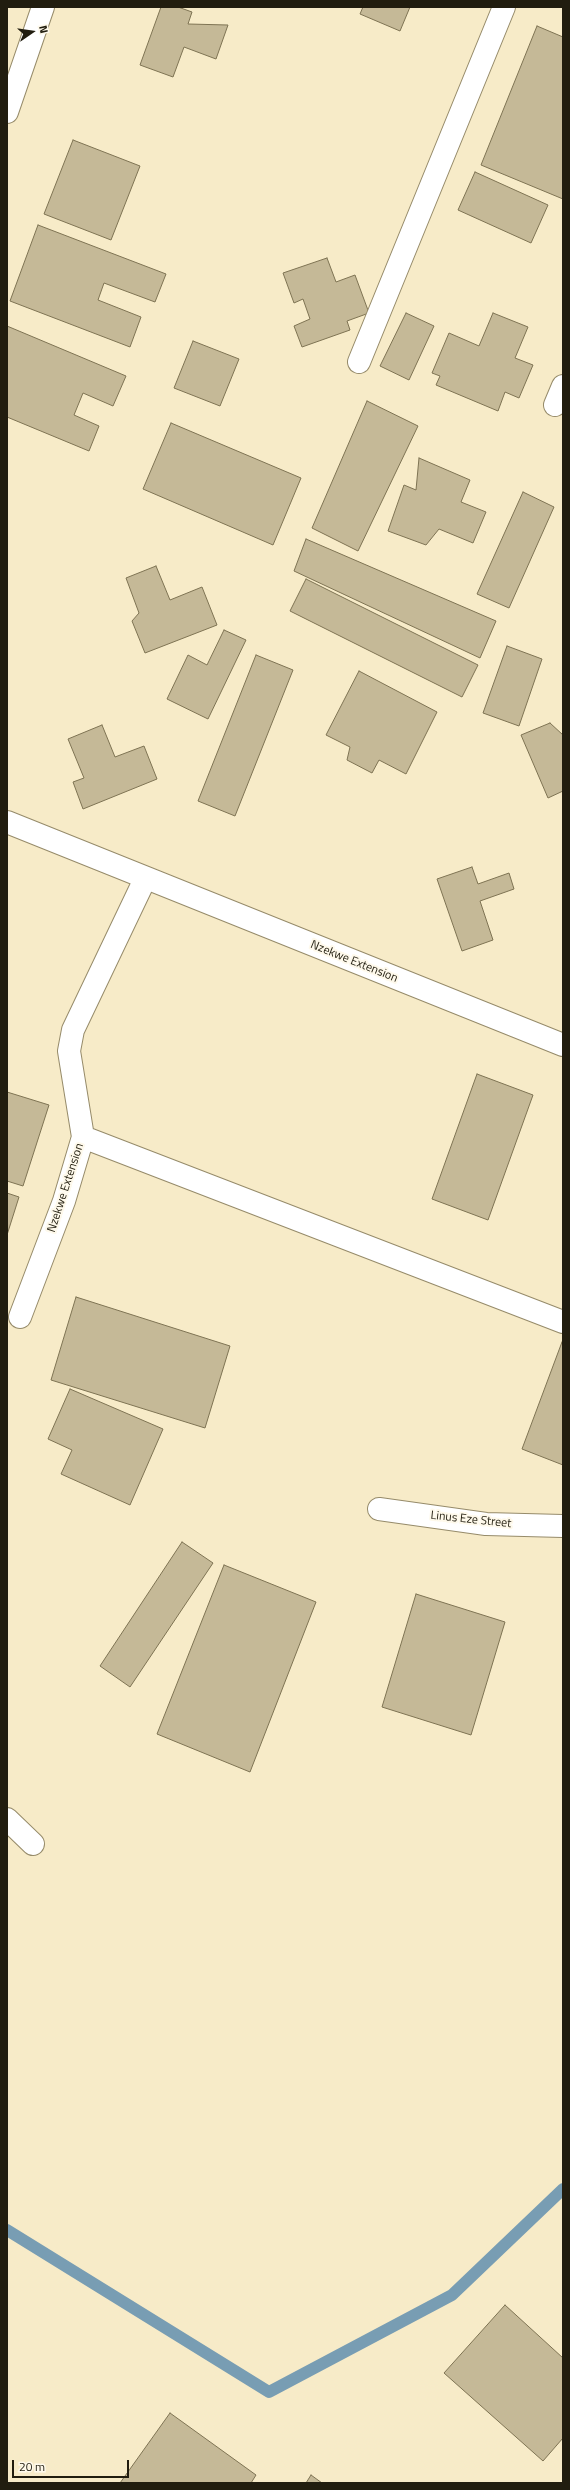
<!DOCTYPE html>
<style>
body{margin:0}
#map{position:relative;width:570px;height:2490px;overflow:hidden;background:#f7ebc8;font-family:"Titillium Web",sans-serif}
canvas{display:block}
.frame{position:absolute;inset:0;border:8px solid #211d0f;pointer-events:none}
.north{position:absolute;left:12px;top:12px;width:40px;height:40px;-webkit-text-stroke:3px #fef9eb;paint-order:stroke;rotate:77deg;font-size:11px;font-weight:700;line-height:16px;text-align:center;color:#211d0f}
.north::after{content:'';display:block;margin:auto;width:14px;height:18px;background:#211d0f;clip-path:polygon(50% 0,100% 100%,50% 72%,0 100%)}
.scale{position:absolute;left:12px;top:2460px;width:117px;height:18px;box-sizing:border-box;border:2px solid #211d0f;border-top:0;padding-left:5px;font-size:12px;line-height:14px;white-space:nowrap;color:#211d0f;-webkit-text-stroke:3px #fef9eb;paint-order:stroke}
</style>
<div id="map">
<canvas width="570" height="2490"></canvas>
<div class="frame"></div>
<div class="north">N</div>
<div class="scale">20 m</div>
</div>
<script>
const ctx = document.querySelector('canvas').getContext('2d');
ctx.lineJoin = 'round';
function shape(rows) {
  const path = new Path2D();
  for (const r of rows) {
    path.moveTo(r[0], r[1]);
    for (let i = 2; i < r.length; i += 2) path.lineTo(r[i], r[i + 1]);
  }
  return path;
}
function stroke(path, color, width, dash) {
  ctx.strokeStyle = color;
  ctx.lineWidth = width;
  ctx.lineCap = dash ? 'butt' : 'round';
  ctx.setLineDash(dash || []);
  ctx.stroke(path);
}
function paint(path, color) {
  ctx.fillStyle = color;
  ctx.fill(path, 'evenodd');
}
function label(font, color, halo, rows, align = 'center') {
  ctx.font = font + ' "Titillium Web",sans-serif';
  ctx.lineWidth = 4;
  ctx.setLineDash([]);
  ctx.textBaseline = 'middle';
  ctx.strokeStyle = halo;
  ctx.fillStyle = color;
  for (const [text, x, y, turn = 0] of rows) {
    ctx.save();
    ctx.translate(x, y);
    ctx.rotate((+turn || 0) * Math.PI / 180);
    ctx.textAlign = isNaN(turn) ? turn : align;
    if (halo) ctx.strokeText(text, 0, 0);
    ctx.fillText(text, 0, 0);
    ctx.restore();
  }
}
const stream = shape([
 [7,2230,269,2392,452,2295,563,2189]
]);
const building = shape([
 [161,7,178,7,192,12,188,24,228,25,216,59,184,47,173,77,140,65,161,7],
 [363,7,410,7,400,31,360,14,363,7],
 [537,26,563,37,563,199,481,165,537,26],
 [73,140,140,166,111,240,44,214,73,140],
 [475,172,548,205,531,243,458,210,475,172],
 [38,225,166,274,155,302,104,283,98,300,141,317,130,347,10,301,38,225],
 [327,258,336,282,355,275,369,313,347,321,350,330,302,347,294,326,310,319,303,299,294,303,283,273,327,258],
 [406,313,434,326,409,380,380,366,406,313],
 [493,313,528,327,515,358,533,365,519,398,505,392,498,411,436,385,440,376,432,373,449,333,479,346,493,313],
 [7,326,126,376,113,406,83,393,74,415,99,426,89,451,7,417,7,326],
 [193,341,239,359,220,406,174,388,193,341],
 [367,401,418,426,358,551,312,528,367,401],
 [171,423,301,478,273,545,143,489,171,423],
 [419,458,470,480,461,502,486,512,473,543,439,529,426,545,388,531,404,485,416,490,419,458],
 [523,492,554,507,509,608,477,594,523,492],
 [306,539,496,621,480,658,294,571,306,539],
 [156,566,170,600,202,587,217,625,145,653,132,621,139,613,126,578,156,566],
 [306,579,478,665,462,697,290,611,306,579],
 [224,630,246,640,208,719,167,699,188,655,207,665,224,630],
 [507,646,542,659,519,726,483,713,507,646],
 [256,655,293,670,235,816,198,801,256,655],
 [359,671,437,712,406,774,379,760,372,773,347,760,350,747,326,735,359,671],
 [550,723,563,735,563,791,548,798,521,735,550,723],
 [102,725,115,757,144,746,157,779,83,809,73,782,84,778,68,739,102,725],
 [472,867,478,884,509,873,514,889,480,901,493,940,462,951,437,879,472,867],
 [477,1074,533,1095,488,1220,432,1199,477,1074],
 [7,1092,49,1105,23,1186,7,1181,7,1092],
 [7,1193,19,1197,7,1235,7,1193],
 [76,1297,230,1346,205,1428,51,1380,76,1297],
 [562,1342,563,1342,563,1465,522,1449,562,1342],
 [70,1389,163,1429,130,1505,61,1474,72,1450,48,1439,70,1389],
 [182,1542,213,1563,130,1687,100,1666,182,1542],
 [224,1565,316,1602,250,1772,157,1734,224,1565],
 [416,1594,505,1622,471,1735,382,1707,416,1594],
 [505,2305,563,2358,563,2438,543,2461,444,2373,505,2305],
 [170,2413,256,2475,251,2483,120,2483,170,2413],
 [311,2475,322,2483,306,2483,311,2475]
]);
const minor = shape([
 [7,112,43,7],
 [359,362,504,7],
 [555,405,563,386],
 [7,822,563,1045],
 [83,1137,563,1322],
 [20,1317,64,1201,83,1137,69,1051,73,1030,145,879],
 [379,1509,486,1524,563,1526],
 [7,1819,33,1844]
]);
const streetNames = [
 ["Nzekwe Extension",354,962,22],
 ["Nzekwe Extension",66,1188,-72],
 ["Linus Eze Street",471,1520,6]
];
stroke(stream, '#789db3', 12);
paint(building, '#c5b997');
stroke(building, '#7e7353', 1);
stroke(minor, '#968b6a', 24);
stroke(minor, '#fff', 22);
label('12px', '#211d0f', '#fef9eb', streetNames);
</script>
